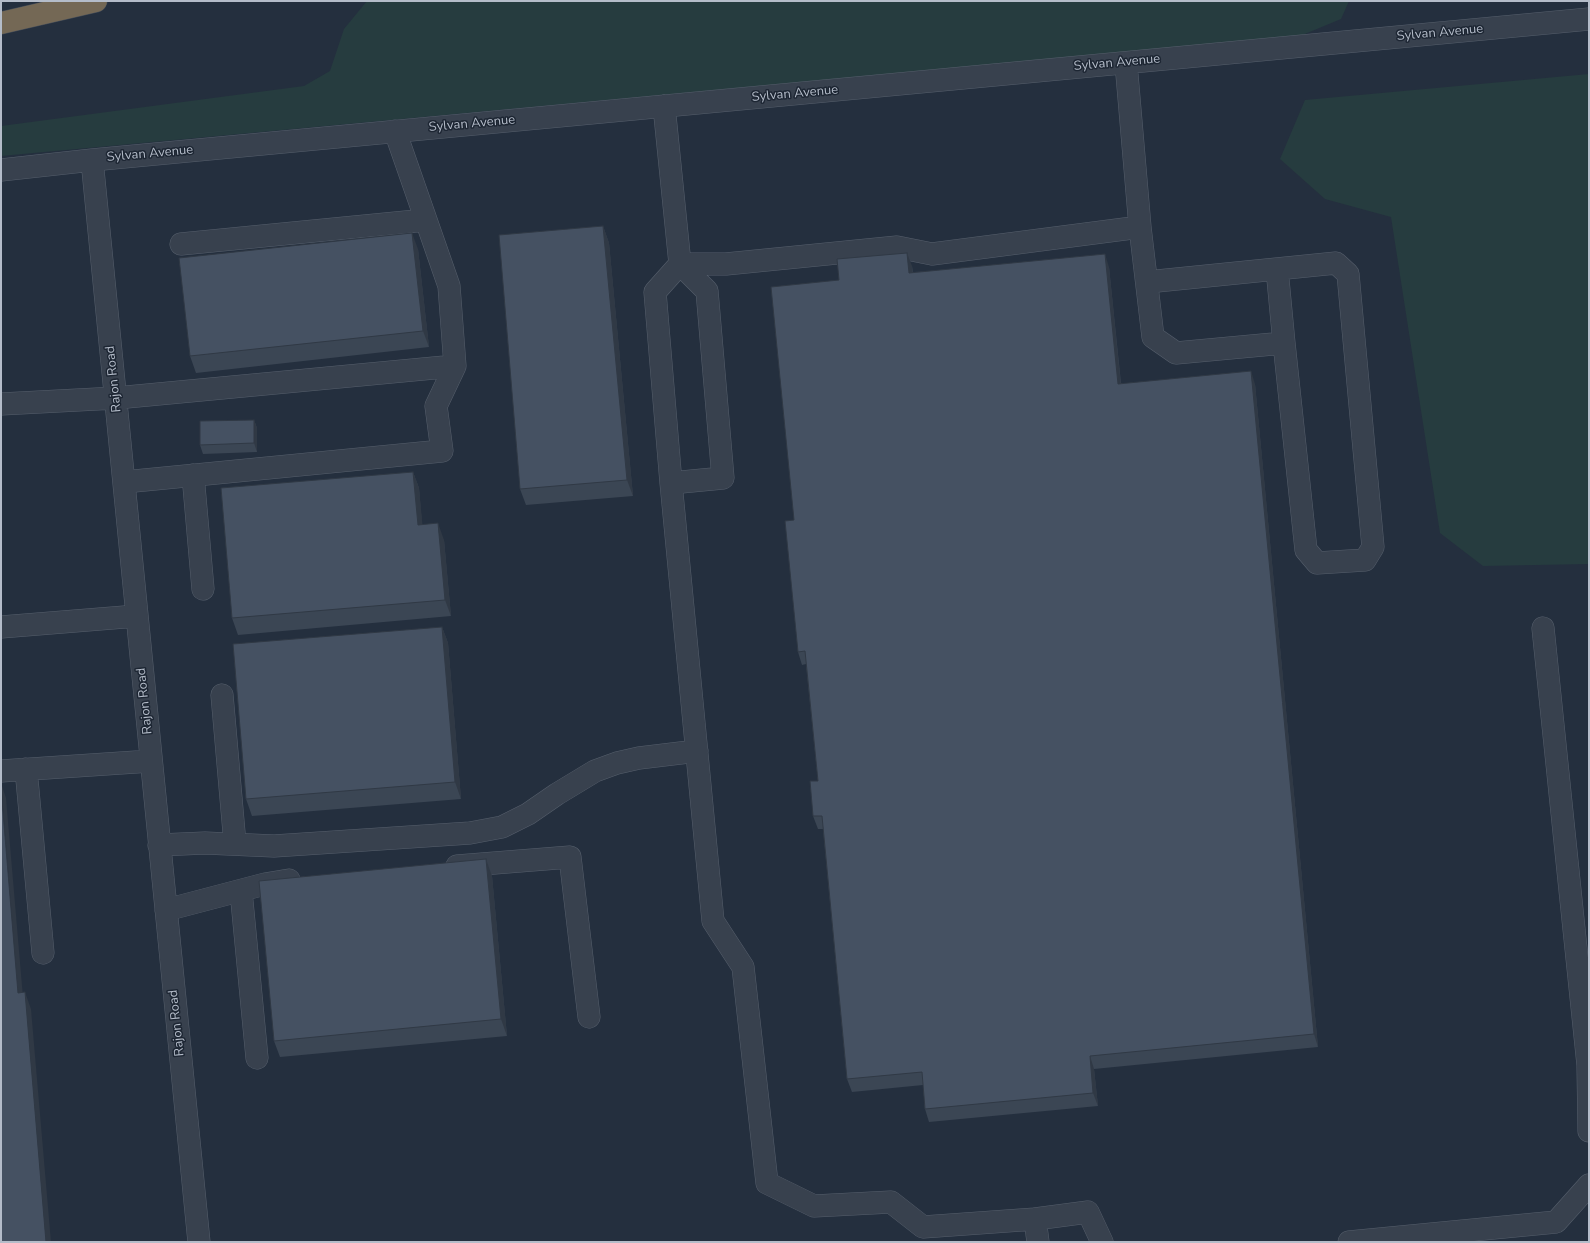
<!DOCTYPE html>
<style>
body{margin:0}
#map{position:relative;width:1590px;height:1243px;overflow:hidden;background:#242f3e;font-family:"Nunito Sans",sans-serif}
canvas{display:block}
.frame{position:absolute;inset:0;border:2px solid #b4bcc9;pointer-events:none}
</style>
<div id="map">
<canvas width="1590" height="1243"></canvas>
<div class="frame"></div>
</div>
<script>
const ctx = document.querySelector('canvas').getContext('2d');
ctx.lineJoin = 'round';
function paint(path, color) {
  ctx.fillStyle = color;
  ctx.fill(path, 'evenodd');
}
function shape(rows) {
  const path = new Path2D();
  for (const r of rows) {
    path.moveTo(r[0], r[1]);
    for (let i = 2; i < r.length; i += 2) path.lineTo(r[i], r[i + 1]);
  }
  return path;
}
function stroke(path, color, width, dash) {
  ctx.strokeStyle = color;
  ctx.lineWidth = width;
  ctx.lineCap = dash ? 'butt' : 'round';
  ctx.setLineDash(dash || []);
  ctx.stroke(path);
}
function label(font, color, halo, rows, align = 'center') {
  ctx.font = font + ' "Nunito Sans",sans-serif';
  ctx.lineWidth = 3;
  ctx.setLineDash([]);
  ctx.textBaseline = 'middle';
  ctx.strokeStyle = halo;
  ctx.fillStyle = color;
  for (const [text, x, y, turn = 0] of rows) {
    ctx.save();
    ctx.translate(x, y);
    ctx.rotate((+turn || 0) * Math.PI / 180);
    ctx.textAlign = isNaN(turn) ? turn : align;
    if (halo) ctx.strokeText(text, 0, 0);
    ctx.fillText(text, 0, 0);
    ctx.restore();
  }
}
const green = shape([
 [367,1,1349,1,1341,19,1300,36,1,156,1,126,304,86,330,71,344,29],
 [1589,74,1589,564,1483,566,1440,533,1391,217,1325,199,1280,159,1305,100]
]);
const minor = shape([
 [664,106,680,264,707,291,723,478,671,483,655,292,680,264,726,264,897,247,932,254,1140,227,1126,63],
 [92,160,199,1242],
 [1,170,92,160,1589,19],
 [1140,227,1153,337,1176,353,1284,343,1306,550,1317,563,1365,560,1373,547,1348,274,1336,263,1147,282],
 [181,244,426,220],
 [1277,269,1284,343],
 [1,404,116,398,455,366],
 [193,475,203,589],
 [124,482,442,451,436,406,455,366,449,286,395,131],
 [671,483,713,921,743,967,767,1183,814,1206,891,1202,923,1227,1035,1219,1038,1242],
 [1,627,137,616],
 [1543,628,1588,1065,1589,1131],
 [222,695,235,844],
 [26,769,43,953],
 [1,771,151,761],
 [159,845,205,843,274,846,470,833,502,827,528,814,557,794,595,771,617,763,639,758,697,751],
 [457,866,570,857,589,1017],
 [241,891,257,1058],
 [166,910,265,884,289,880],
 [1035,1219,1088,1212,1102,1242],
 [1349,1242,1556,1222,1589,1185]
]);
const highway = shape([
 [1,23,96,1]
]);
const wall = shape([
 [603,226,609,243,633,496,526,505,520,489],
 [418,249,429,347,196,373,190,356],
 [912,266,913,272,1109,267,1121,383,1255,384,1318,1047,1094,1069,1098,1106,929,1122,925,1109,923,1085,852,1092,847,1079,823,829,818,829,813,816,818,781,806,664,802,665,798,652,794,520,839,280],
 [254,420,257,428,257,452,203,454,200,445],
 [413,472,419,488,422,524,444,540,451,616,238,635,232,618],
 [442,627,448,643,461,799,252,816,246,799],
 [486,859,492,876,507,1036,280,1057,274,1041]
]);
const shadedWall = shape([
 [603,226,609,243,633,496,627,480],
 [412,233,418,249,429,347,423,331],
 [907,253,912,266,914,285,909,273],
 [1105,254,1109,267,1122,396,1118,384],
 [1251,371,1255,384,1318,1047,1314,1034],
 [254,420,257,428,257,452,254,443],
 [413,472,419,488,424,541,418,525],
 [438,523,444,540,451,616,445,600],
 [442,627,448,643,461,799,455,782],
 [1,783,6,798,24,1009,18,993],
 [486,859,492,876,507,1036,501,1019],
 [25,992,31,1009,51,1242,46,1242],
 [1090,1056,1094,1069,1098,1106,1093,1093]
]);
const building = shape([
 [603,226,627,480,520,489,499,235,603,226],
 [412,233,423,331,190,356,179,258,412,233],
 [907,253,909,273,1105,254,1118,384,1251,371,1314,1034,1090,1056,1093,1093,925,1109,922,1072,847,1079,822,816,813,816,810,781,818,781,805,651,798,652,785,521,794,520,771,287,839,280,837,259,907,253],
 [254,420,254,443,200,445,200,421,254,420],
 [413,472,418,525,438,523,445,600,232,618,221,488,413,472],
 [442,627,455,782,246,799,233,644,442,627],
 [1,788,18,993,25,992,46,1242,1,1242,1,788],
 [486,859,501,1019,274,1041,259,881,486,859]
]);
const streetNames = [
 ["Sylvan Avenue",1440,33,-5],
 ["Sylvan Avenue",1117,63,-5],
 ["Sylvan Avenue",795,94,-5],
 ["Sylvan Avenue",472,124,-5],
 ["Sylvan Avenue",150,154,-5],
 ["Rajon Road",114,379,-96],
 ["Rajon Road",145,701,-96],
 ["Rajon Road",177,1023,-96]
];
paint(green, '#263c3f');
stroke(minor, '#565f6c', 23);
stroke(highway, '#434c59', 23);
stroke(minor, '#38414e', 22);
stroke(highway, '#746855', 22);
paint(wall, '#3b4654');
paint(shadedWall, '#303945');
paint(building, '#455162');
stroke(building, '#303945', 1);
label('13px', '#b4bcc9', '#1d2633', streetNames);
</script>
